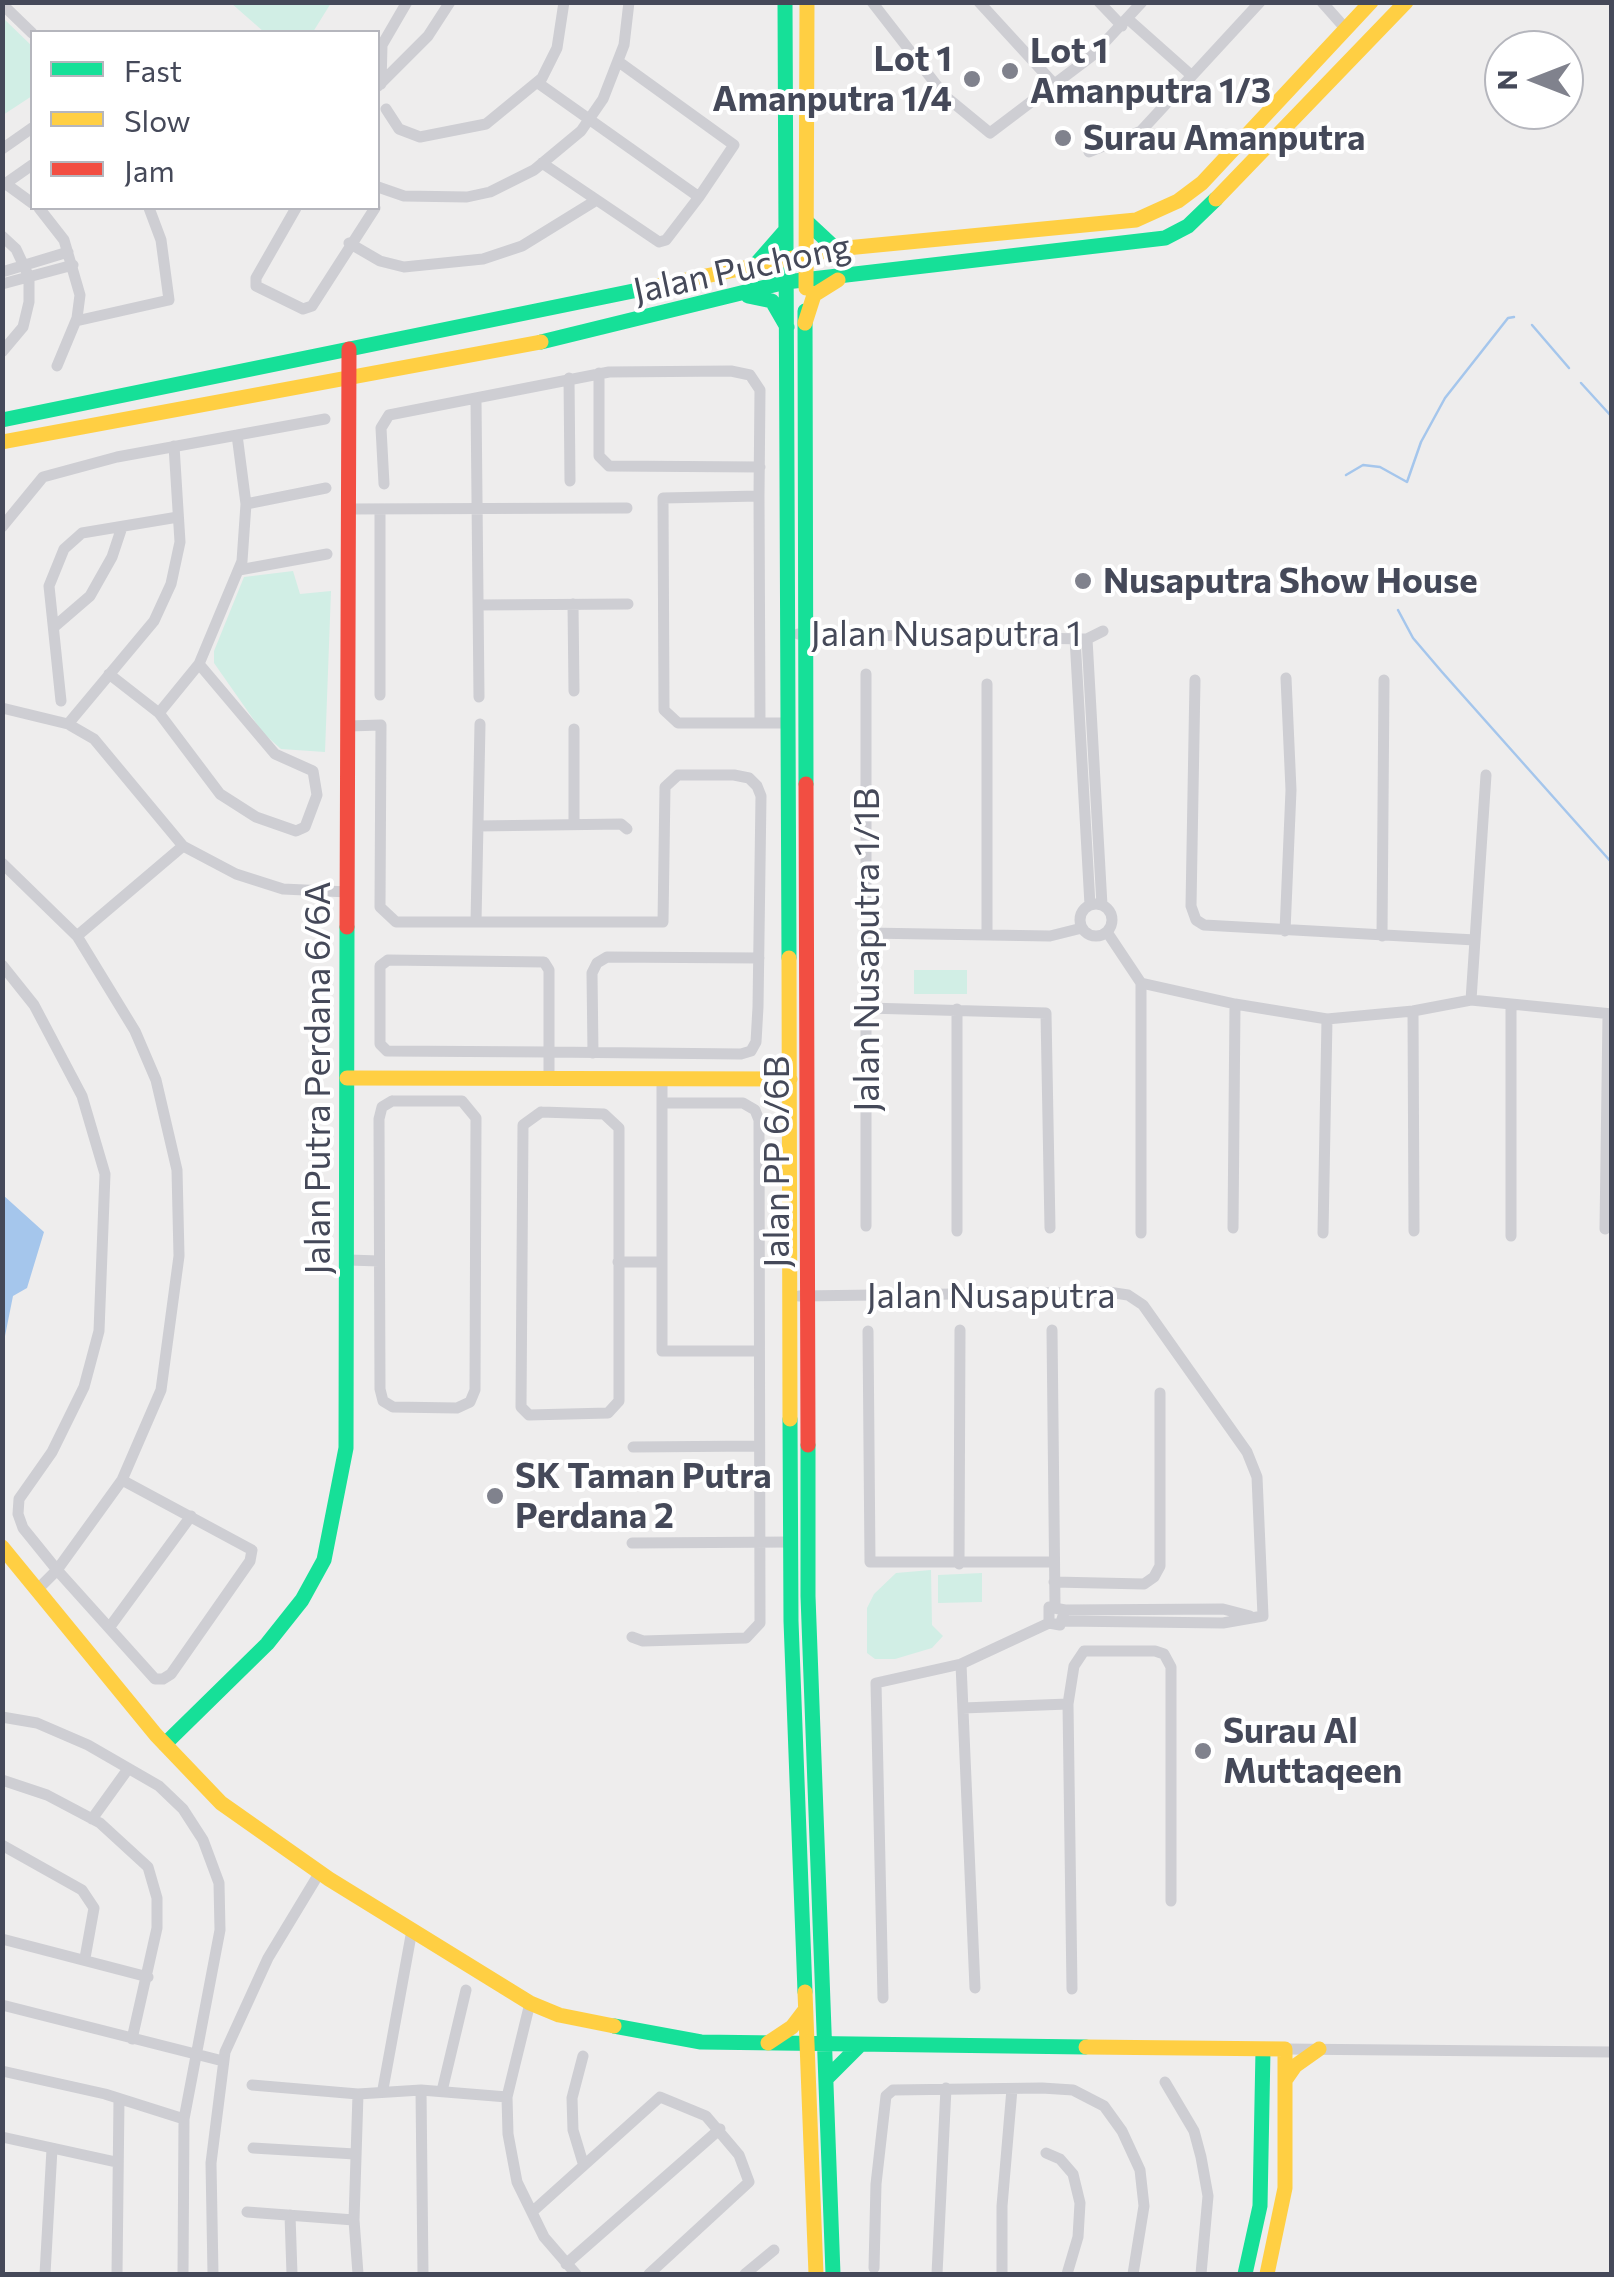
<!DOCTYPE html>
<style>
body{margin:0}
#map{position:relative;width:1614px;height:2277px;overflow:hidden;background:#eeeded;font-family:Commissioner,sans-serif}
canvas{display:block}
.frame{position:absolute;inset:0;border:5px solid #454959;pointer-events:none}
.legend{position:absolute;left:30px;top:30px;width:350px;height:180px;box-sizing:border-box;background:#fff;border:2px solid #b5b6bd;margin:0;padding:12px 18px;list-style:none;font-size:30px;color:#454959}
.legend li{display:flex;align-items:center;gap:20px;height:50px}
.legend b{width:50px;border:2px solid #b5b6bd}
.north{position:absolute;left:1484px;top:30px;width:100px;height:100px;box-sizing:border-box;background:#fff;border:2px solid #b5b6bd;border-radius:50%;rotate:270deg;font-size:28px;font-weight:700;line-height:40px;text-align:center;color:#454959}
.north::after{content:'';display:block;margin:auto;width:35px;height:45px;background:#80828d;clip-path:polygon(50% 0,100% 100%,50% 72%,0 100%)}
</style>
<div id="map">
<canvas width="1614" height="2277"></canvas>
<div class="frame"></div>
<ul class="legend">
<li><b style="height:12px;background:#16e098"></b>Fast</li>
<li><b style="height:12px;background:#ffcf43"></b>Slow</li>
<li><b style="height:12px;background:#f24e42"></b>Jam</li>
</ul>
<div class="north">N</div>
</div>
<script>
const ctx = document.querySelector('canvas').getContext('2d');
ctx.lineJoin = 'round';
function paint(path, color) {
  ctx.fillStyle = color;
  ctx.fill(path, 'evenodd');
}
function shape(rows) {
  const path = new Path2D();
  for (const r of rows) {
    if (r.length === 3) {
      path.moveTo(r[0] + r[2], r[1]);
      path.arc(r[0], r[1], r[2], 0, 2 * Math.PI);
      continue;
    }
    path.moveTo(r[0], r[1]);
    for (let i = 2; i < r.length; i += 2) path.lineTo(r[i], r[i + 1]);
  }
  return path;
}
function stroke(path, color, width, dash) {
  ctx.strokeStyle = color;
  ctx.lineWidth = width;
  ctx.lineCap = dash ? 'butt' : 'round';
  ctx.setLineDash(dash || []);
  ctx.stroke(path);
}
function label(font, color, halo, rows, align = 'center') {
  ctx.font = font + ' Commissioner,sans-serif';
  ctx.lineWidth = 8;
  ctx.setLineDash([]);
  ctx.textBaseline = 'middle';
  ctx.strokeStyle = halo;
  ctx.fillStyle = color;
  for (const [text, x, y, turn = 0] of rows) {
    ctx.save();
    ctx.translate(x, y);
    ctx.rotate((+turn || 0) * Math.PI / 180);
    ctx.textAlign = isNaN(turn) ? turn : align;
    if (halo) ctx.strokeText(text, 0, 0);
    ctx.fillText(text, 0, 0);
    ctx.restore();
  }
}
const green = shape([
 [231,3,331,3,313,32,264,32],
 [3,18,32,46,32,96,3,115],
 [293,571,300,594,331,591,325,752,281,749,263,733,214,663,214,651,244,577],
 [914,970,967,970,967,994,914,994],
 [931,1570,932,1625,943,1636,932,1648,895,1659,875,1659,867,1653,867,1608,874,1594,896,1573],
 [982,1573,982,1602,938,1603,938,1575]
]);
const water = shape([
 [3,1195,44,1232,27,1288,13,1296,3,1346]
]);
const stream = shape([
 [1532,325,1569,368],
 [1581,383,1612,417],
 [1346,475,1363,465,1380,467,1407,482,1421,442,1445,398,1508,318,1514,317],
 [1398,610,1413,638,1442,672,1612,863]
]);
const street = shape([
 [872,2,945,96,990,133,1093,55,1142,2],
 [979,2,1056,86],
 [1099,2,1122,26],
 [1322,2,1345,28],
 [2,4,32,33],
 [1128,19,1191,75],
 [538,83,699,197],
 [381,84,382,45,407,2],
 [378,86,428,36,450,2],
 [386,109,399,129,420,137,486,124,542,78,557,48,564,2],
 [2,149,32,128],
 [1089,152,1141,131,1260,2],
 [542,163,659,242,666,240,699,197,734,145,619,62],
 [6,184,32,203],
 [2,186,32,165],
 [378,187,404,196,467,197,490,192,534,170,581,131,603,99,624,45,629,2],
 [39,208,64,240,80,295,77,318,57,366],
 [296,208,256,278,256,286,303,309,312,306,375,208],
 [2,236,16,249,29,277,29,302,23,327,2,352],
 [349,243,380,261,404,267,483,259,522,246,595,201],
 [2,272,68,252],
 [2,284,73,265],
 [76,321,169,300,161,240,149,208],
 [599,373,599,456,609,466,760,467],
 [569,378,570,481],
 [476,400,479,697],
 [384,484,381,428,389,415,609,372,731,371,750,375,760,390,759,496],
 [246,504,326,488],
 [348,509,627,508],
 [2,527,43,477,117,457,325,419],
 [239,570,327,554],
 [573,604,574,691],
 [478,605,628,604],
 [54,627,90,596,112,557,122,527],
 [798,634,1087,639,1103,631],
 [1075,638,1090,905],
 [1087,639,1102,905],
 [109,674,159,713,220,794,256,817,296,831,305,827,317,795,313,771,275,754,199,664],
 [866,674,866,1226],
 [1195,680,1191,906,1196,920,1204,925,1475,940],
 [987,684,987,934],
 [380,695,380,509],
 [61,701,49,586,64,549,82,533,178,517],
 [2,708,68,724,94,739,183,846,236,874,283,889,348,892],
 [159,713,199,664,242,561,246,504,237,435],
 [760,723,759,496,663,498,664,710,678,723,788,723],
 [68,724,154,621,171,584,180,542,174,446],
 [348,726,381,725,380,907,396,922,663,922,665,787,678,775,734,775,749,778,757,786,761,796,758,1007,756,1042,751,1051,741,1054,549,1052,387,1051,380,1044,380,966,388,960,544,962,549,970,549,1078],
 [574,729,574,824],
 [478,826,621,824,627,829],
 [2,863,77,936,135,1031,156,1080,177,1170,179,1256,161,1390,122,1480,57,1570,38,1589],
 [1096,920,16],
 [476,922,480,724],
 [1285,931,1291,790,1286,678],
 [1107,932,1141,983,1235,1004,1327,1019,1413,1011,1471,1000,1612,1014],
 [867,933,1050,936,1082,928],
 [77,936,183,846],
 [1382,936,1384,680],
 [2,965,34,1005,82,1096,105,1174,99,1331,84,1387,52,1452,19,1499,18,1514,23,1528,57,1570,155,1679,163,1679,171,1674,250,1561,252,1550,122,1480],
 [1141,983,1141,1233],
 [1471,1000,1486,775],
 [1511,1005,1511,1236],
 [868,1008,1046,1013,1050,1228],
 [957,1009,957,1231],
 [1413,1011,1414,1231],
 [593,1053,592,973,597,963,607,957,759,958],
 [662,1078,662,1351,759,1351],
 [392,1101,462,1101,476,1118,475,1390,470,1402,457,1408,393,1407,383,1401,380,1389,379,1119,382,1107,392,1101],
 [541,1112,604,1114,619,1128,619,1401,608,1413,529,1415,521,1407,523,1125,541,1112],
 [1233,1228,1235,1004],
 [1605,1229,1608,1014],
 [1323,1233,1327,1019],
 [349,1260,379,1261],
 [618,1262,662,1262],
 [799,1296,1108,1292,1128,1295,1143,1305,1247,1452,1257,1477,1263,1616,1223,1623,1064,1621],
 [1052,1330,1055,1605],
 [868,1331,870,1562,1053,1562],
 [633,1447,758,1446],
 [632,1543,791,1542],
 [959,1564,960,1330],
 [1054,1582,1144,1584,1154,1577,1160,1566,1160,1393],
 [1065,1610,1223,1609,1250,1616],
 [109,1628,191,1516],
 [632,1637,643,1641,746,1638,760,1623,759,1120,755,1110,743,1103,662,1103],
 [961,1664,975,1988],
 [963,1708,1068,1704],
 [2,1717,37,1723,88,1745,159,1786,183,1809,203,1840,219,1883,220,1930,184,2119,183,2274],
 [2,1780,47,1795,100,1823,148,1867,157,1898,157,1928,132,2039],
 [92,1819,128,1769],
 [2,1845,82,1890,94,1908,85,1958],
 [2,1939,148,1977],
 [1072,1989,1068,1704,1074,1666,1084,1651,1155,1651,1164,1654,1171,1667,1171,1901],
 [883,1998,876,1683,961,1664,1049,1623,1060,1625,1065,1610,1049,1607,1049,1623],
 [530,2003,507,2097,508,2134,517,2182,544,2237,576,2274],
 [2,2005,223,2061],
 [1285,2049,1612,2052],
 [583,2056,572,2098,573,2130,583,2163],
 [2,2071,105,2094,184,2119],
 [1165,2082,1194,2131,1201,2157,1208,2196,1201,2274],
 [252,2085,358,2094,421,2090,507,2097],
 [383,2089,412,1930],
 [421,2090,423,2274],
 [442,2091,466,1990],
 [358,2094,354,2220,358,2274],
 [2,2137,116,2162],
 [253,2148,355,2154],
 [1046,2153,1060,2159,1073,2174,1080,2203,1078,2237,1067,2274],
 [247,2212,354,2220],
 [532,2212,660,2097,706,2116,739,2155,749,2182,649,2274],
 [290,2215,292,2274],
 [566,2264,720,2129],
 [874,2268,876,2184,886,2096,893,2090,1042,2088,1073,2090,1104,2106,1122,2131,1140,2170,1144,2206,1133,2274],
 [45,2274,52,2149],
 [117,2274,119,2099],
 [213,2274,211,2163,225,2052,268,1958,320,1872],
 [745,2274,774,2250],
 [937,2274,946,2088],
 [1002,2274,1002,2206,1012,2089]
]);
const fast = shape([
 [785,2,789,958],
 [807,222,836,249],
 [757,263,785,231],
 [748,296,772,301,787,327],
 [805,311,806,784],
 [541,342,786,282,1165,238,1188,226,1216,199],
 [2,420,643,289],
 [790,1419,791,1621,805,1992],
 [808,1445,808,1596,833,2274],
 [165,1744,267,1644,302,1600,324,1560,346,1448,347,927],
 [614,2026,701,2042,1086,2047],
 [826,2079,860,2045],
 [1245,2274,1260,2206,1263,2050]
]);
const slow = shape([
 [1216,199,1406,2],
 [806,288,807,2],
 [643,289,836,249,1136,220,1178,201,1202,183,1371,2],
 [805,323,814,295,838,280],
 [2,442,541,342],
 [789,958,790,1419],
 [347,1078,790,1079],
 [2,1547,156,1735,221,1803,329,1879,530,2003,559,2015,614,2026],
 [805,1992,816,2274],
 [768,2043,792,2027,805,2010],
 [1086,2047,1285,2049,1285,2188,1267,2274],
 [1286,2079,1295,2066,1319,2049]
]);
const jam = shape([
 [806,784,808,1445],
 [347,927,349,349]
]);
const markers = [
 [1010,71,10,"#80828d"],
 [972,79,10,"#80828d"],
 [1063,138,10,"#80828d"],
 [1083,581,10,"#80828d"],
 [495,1496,10,"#80828d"],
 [1203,1751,10,"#80828d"]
];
const poiNames = [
 ["Lot 1",1030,51],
 ["Amanputra 1/3",1030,91],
 ["Lot 1",952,59,"right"],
 ["Amanputra 1/4",952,99,"right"],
 ["Surau Amanputra",1083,138],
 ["Nusaputra Show House",1103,581],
 ["SK Taman Putra",515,1476],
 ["Perdana 2",515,1516],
 ["Surau Al",1223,1731],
 ["Muttaqeen",1223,1771]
];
const streetNames = [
 ["Jalan Puchong",742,269,-12],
 ["Jalan Nusaputra 1",946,634],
 ["Jalan Nusaputra 1/1B",867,950,-90],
 ["Jalan Putra Perdana 6/6A",318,1078,-90],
 ["Jalan PP 6/6B",777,1162,-90],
 ["Jalan Nusaputra",991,1296]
];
paint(green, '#d1eee5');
paint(water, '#a5c6ec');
stroke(stream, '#a5c6ec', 2.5);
stroke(street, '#ceced3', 11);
stroke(fast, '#16e098', 15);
stroke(slow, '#ffcf43', 15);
stroke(jam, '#f24e42', 15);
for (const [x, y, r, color] of markers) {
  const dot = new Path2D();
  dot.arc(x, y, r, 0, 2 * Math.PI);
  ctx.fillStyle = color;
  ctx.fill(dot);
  stroke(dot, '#fff', 4);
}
label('bold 35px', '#454959', '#fff', poiNames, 'left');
label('35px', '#454959', '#fff', streetNames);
</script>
